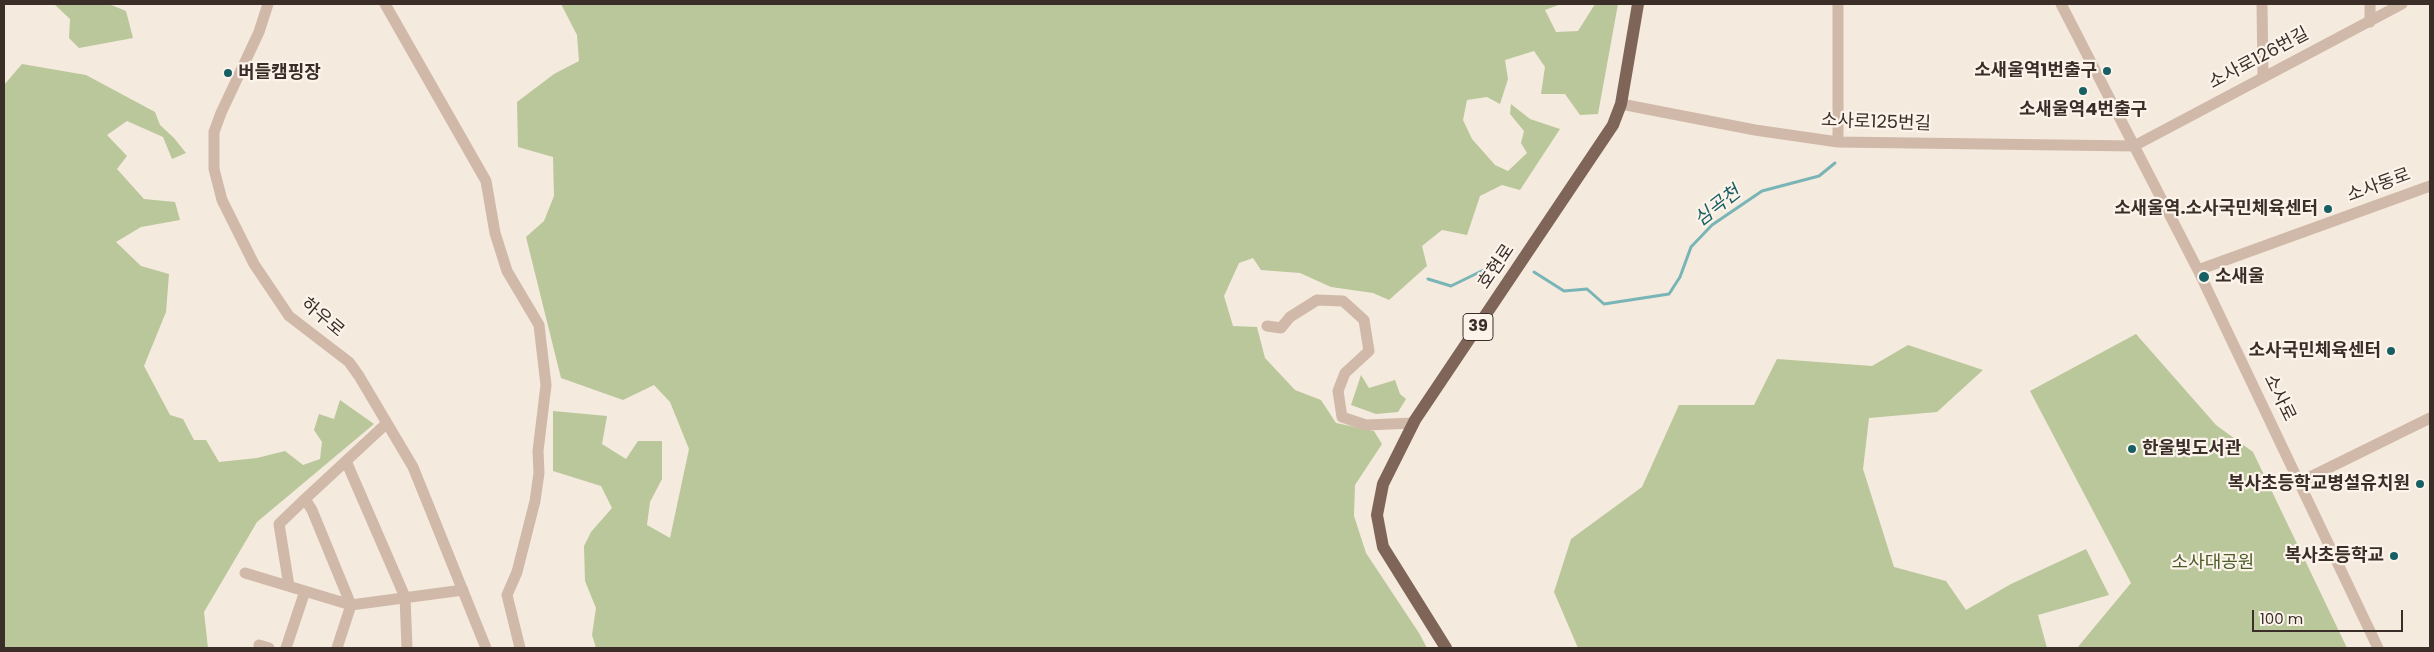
<!DOCTYPE html>
<meta charset="utf-8">
<style>
body{margin:0}
#map{position:relative;width:2434px;height:652px;overflow:hidden;background:#f5eade;font-family:Poppins,sans-serif}
canvas{display:block}
.frame{position:absolute;inset:0;border:5px solid #3b2e29;pointer-events:none}
.scale{position:absolute;left:2252px;top:610px;width:151px;height:22px;box-sizing:border-box;border:2px solid #3b2e29;border-top:0;padding-left:6px;font-size:15px;line-height:18px;white-space:nowrap;color:#3b2e29;-webkit-text-stroke:4px #fcf4eb;paint-order:stroke}
</style>
<div id="map">
<canvas width="2434" height="652"></canvas>
<div class="frame"></div>
<div class="scale">100 m</div>
</div>
<script>
const ctx = document.querySelector('canvas').getContext('2d');
ctx.lineJoin = 'round';
function paint(path, color) {
  ctx.fillStyle = color;
  ctx.fill(path, 'evenodd');
}
function shape(rows) {
  const path = new Path2D();
  for (const r of rows) {
    path.moveTo(r[0], r[1]);
    for (let i = 2; i < r.length; i += 2) path.lineTo(r[i], r[i + 1]);
  }
  return path;
}
function stroke(path, color, width, dash) {
  ctx.strokeStyle = color;
  ctx.lineWidth = width;
  ctx.lineCap = dash ? 'butt' : 'round';
  ctx.setLineDash(dash || []);
  ctx.stroke(path);
}
function label(font, color, halo, rows, align = 'center') {
  ctx.font = font + ' Poppins,"Noto Sans KR",sans-serif';
  ctx.lineWidth = 4.5;
  ctx.setLineDash([]);
  ctx.textBaseline = 'middle';
  ctx.strokeStyle = halo;
  ctx.fillStyle = color;
  for (const [text, x, y, turn = 0] of rows) {
    ctx.save();
    ctx.translate(x, y);
    ctx.rotate((+turn || 0) * Math.PI / 180);
    ctx.textAlign = isNaN(turn) ? turn : align;
    if (halo) ctx.strokeText(text, 0, 0);
    ctx.fillText(text, 0, 0);
    ctx.restore();
  }
}
const green = shape([
 [54,4,109,4,126,11,133,38,79,48,69,38,70,19],
 [561,4,1561,4,1545,10,1556,32,1578,31,1595,4,1618,4,1598,114,1580,115,1565,94,1541,94,1545,67,1534,51,1505,60,1508,79,1500,104,1487,97,1467,100,1463,120,1472,139,1495,165,1508,171,1527,153,1521,143,1524,131,1510,114,1511,104,1530,119,1560,129,1520,190,1502,185,1480,196,1467,235,1442,230,1422,246,1427,266,1389,300,1373,293,1331,287,1300,273,1261,270,1253,258,1239,263,1224,296,1233,326,1257,327,1265,358,1295,390,1321,400,1336,423,1374,431,1382,444,1355,485,1354,516,1366,553,1419,633,1427,648,596,648,592,635,596,608,585,581,584,546,591,532,612,508,601,486,553,471,553,411,607,416,602,444,626,459,638,441,662,441,662,479,650,502,647,525,670,538,689,449,670,402,654,385,623,400,561,378,526,237,544,221,554,196,553,157,518,147,517,102,554,74,579,61,577,35],
 [22,64,86,75,155,112,160,125,174,138,186,153,172,159,163,137,127,121,107,135,127,156,117,169,144,199,175,202,180,220,141,227,116,242,141,266,169,274,166,312,144,366,170,415,183,419,194,440,206,440,219,462,257,458,285,451,303,465,320,459,322,442,314,430,319,414,334,419,340,400,374,424,257,522,204,612,208,648,4,648,4,85],
 [2136,334,2216,425,2253,452,2347,648,2077,648,2131,583,2030,391],
 [1908,345,1983,370,1937,412,1869,418,1863,469,1894,567,1946,581,1966,610,2011,584,2086,549,2109,595,2038,615,2047,648,1578,648,1554,592,1571,539,1642,487,1679,405,1754,405,1777,359,1872,366],
 [1361,375,1369,388,1395,380,1400,394,1406,399,1398,412,1376,414,1351,405]
]);
const stream = shape([
 [1534,272,1564,291,1587,289,1604,304,1669,294,1680,277,1691,247,1712,225,1762,191,1819,176,1835,163],
 [1428,279,1451,286,1496,264]
]);
const minor = shape([
 [268,4,259,32,221,113,214,132,214,169,222,200,254,264,289,316,349,362,359,376,413,467,486,648],
 [385,4,486,181,495,233,507,271,539,325,546,385,538,451,539,473,535,501,517,572,507,595,520,648],
 [1838,4,1838,142],
 [2061,4,2198,270,2378,648],
 [2262,4,2263,76],
 [2370,4,2370,22],
 [1621,104,1755,130,1838,142,2134,146,2402,4],
 [2198,270,2430,186],
 [1267,326,1281,328,1290,317,1317,300,1343,301,1364,320,1369,351,1345,373,1338,391,1342,417,1366,425,1414,423],
 [346,461,405,597,407,648],
 [2300,482,2430,418],
 [245,573,351,605,463,590],
 [289,586,279,524,305,499],
 [259,645,269,648],
 [286,648,305,591],
 [337,648,351,605,312,510,305,499,387,423]
]);
const major = shape([
 [1446,648,1383,547,1377,515,1383,484,1415,420,1613,125,1621,104,1638,4]
]);
const markers = [
 [2107,71,5,"#185f63"],
 [228,73,5,"#185f63"],
 [2083,91,5,"#185f63"],
 [2328,209,5,"#185f63"],
 [2204,277,6,"#185f63"],
 [2391,351,5,"#185f63"],
 [2132,449,5,"#185f63"],
 [2420,484,5,"#185f63"],
 [2394,556,5,"#185f63"]
];
const shields = [
 [1478,327,30]
];
const shieldNames = [
 ["39",1478,327]
];
const streetNames = [
 ["소사로126번길",2259,59,-28],
 ["소사로125번길",1876,123,2],
 ["소사동로",2379,186,-20],
 ["호현로",1497,267,-56],
 ["하우로",322,318,40],
 ["소사로",2279,398,64]
];
const poiNames = [
 ["소새울역1번출구",2097,71],
 ["버들캠핑장",238,73,"left"],
 ["소새울역4번출구",2083,110,"center"],
 ["소새울역.소사국민체육센터",2318,209],
 ["소새울",2215,277,"left"],
 ["소사국민체육센터",2381,351],
 ["한울빛도서관",2142,449,"left"],
 ["복사초등학교병설유치원",2410,484],
 ["복사초등학교",2384,556]
];
const parkNames = [
 ["소사대공원",2213,563]
];
const waterNames = [
 ["심곡천",1718,207,-38]
];
paint(green, '#b9c79b');
stroke(stream, '#79b5b6', 3);
stroke(minor, '#d0b9a8', 11);
stroke(major, '#7f6558', 12);
for (const [x, y, r, color] of markers) {
  const dot = new Path2D();
  dot.arc(x, y, r, 0, 2 * Math.PI);
  ctx.fillStyle = color;
  ctx.fill(dot);
  stroke(dot, '#fcf4eb', 2);
}
for (const [x, y, w] of shields) {
  const box = new Path2D();
  box.roundRect(x - w / 2, y - 13.5, w, 27, 4);
  ctx.fillStyle = '#fcf4eb';
  ctx.fill(box);
  stroke(box, '#3b2e29', 1);
}
label('bold 16px', '#3b2e29', null, shieldNames);
label('18px', '#3b2e29', '#fcf4eb', streetNames);
label('bold 18px', '#3b2e29', '#fcf4eb', poiNames, 'right');
label('18px', '#4b5d29', '#fcf4eb', parkNames);
label('italic 19px', '#185f63', '#fcf4eb', waterNames);
</script>
